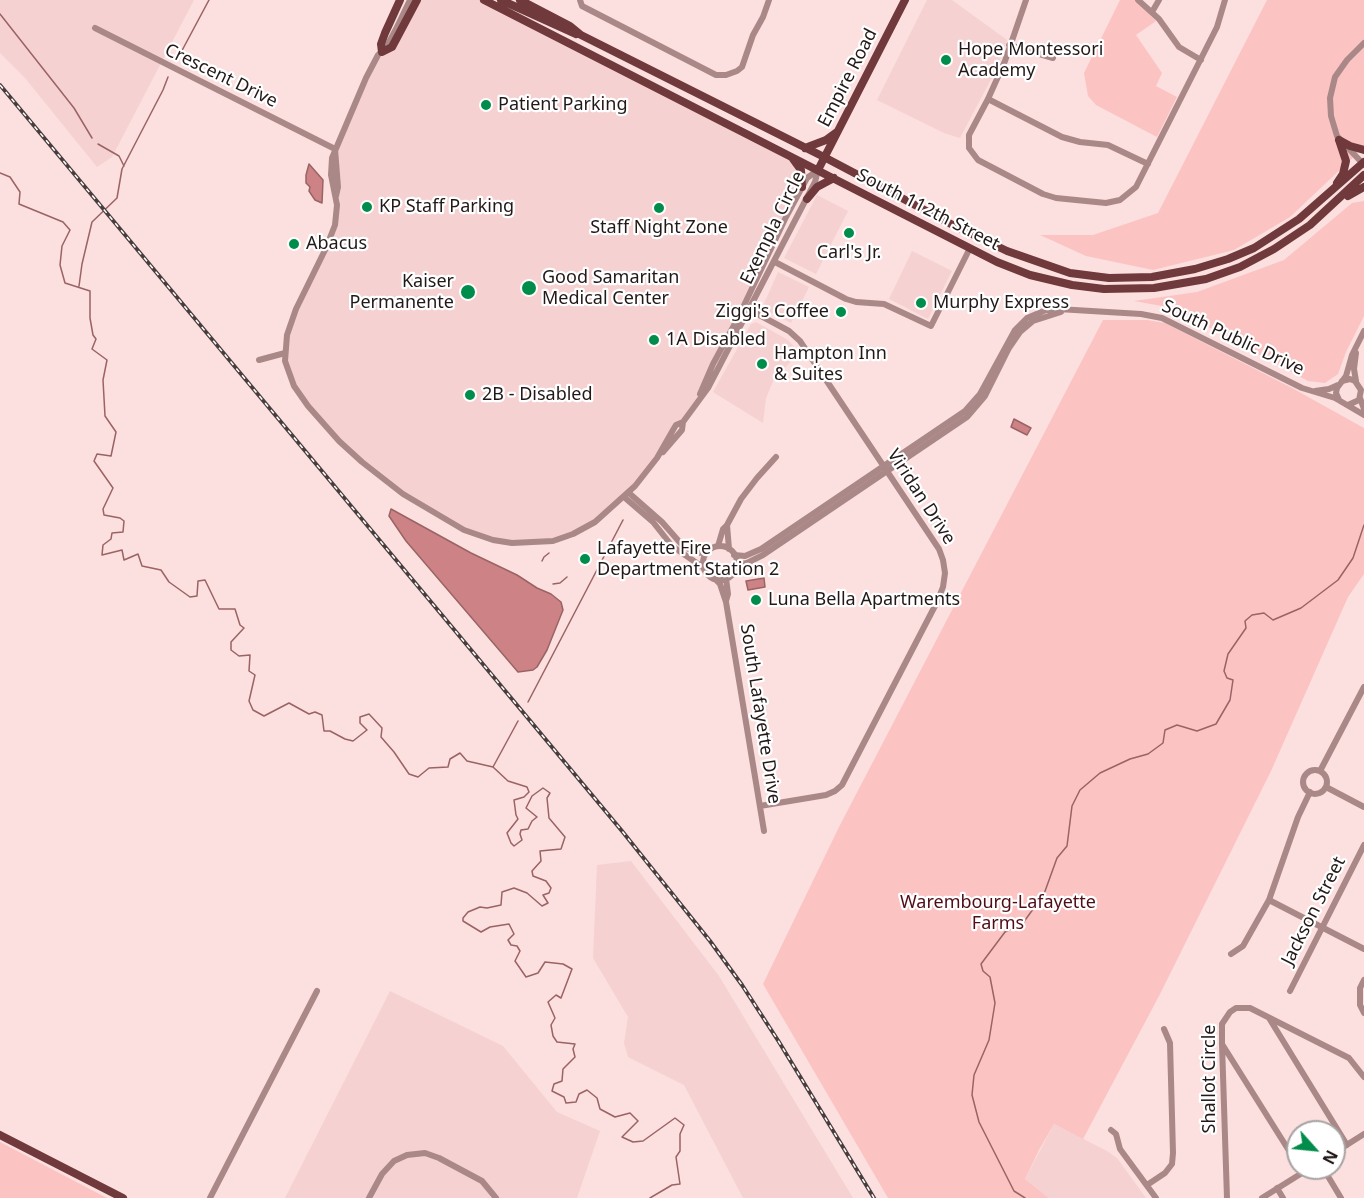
<!DOCTYPE html>
<style>
body{margin:0}
#map{position:relative;width:1364px;height:1198px;overflow:hidden;background:#fcdfdf;font-family:"Noto Sans",sans-serif}
canvas{display:block}
.north{position:absolute;left:1286px;top:1120px;width:60px;height:60px;box-sizing:border-box;background:#fff;border:2px solid #a7a3a3;border-radius:50%;rotate:117deg;font-size:16px;font-weight:700;line-height:24px;text-align:center;color:#221818}
.north::after{content:'';display:block;margin:auto;width:21px;height:27px;background:#008d4b;clip-path:polygon(50% 0,100% 100%,50% 72%,0 100%)}
</style>
<div id="map">
<canvas width="1364" height="1198"></canvas>
<div class="north">N</div>
</div>
<script>
const ctx = document.querySelector('canvas').getContext('2d');
ctx.lineJoin = 'round';
function paint(path, color) {
  ctx.fillStyle = color;
  ctx.fill(path, 'evenodd');
}
function shape(rows) {
  const path = new Path2D();
  for (const r of rows) {
    if (r.length === 3) {
      path.moveTo(r[0] + r[2], r[1]);
      path.arc(r[0], r[1], r[2], 0, 2 * Math.PI);
      continue;
    }
    path.moveTo(r[0], r[1]);
    for (let i = 2; i < r.length; i += 2) path.lineTo(r[i], r[i + 1]);
  }
  return path;
}
function stroke(path, color, width, dash) {
  ctx.strokeStyle = color;
  ctx.lineWidth = width;
  ctx.lineCap = dash ? 'butt' : 'round';
  ctx.setLineDash(dash || []);
  ctx.stroke(path);
}
function label(font, color, halo, rows, align = 'center') {
  ctx.font = font + ' "Noto Sans",sans-serif';
  ctx.lineWidth = 4.5;
  ctx.setLineDash([]);
  ctx.textBaseline = 'middle';
  ctx.strokeStyle = halo;
  ctx.fillStyle = color;
  for (const [text, x, y, turn = 0] of rows) {
    ctx.save();
    ctx.translate(x, y);
    ctx.rotate((+turn || 0) * Math.PI / 180);
    ctx.textAlign = isNaN(turn) ? turn : align;
    if (halo) ctx.strokeText(text, 0, 0);
    ctx.fillText(text, 0, 0);
    ctx.restore();
  }
}
const built = shape([
 [0,0,194,0,112,157,97,167,25,78,0,53],
 [410,0,485,0,790,156,801,170,802,187,698,399,683,422,676,425,657,458,609,511,564,538,503,542,449,523,362,462,308,406,288,372,287,335,326,248,336,216,332,186,335,149,382,52],
 [927,0,952,0,1007,40,997,68,960,138,944,133,877,100],
 [817,195,848,211,816,274,784,258],
 [912,251,952,271,928,319,889,299],
 [778,272,809,287,791,323,762,308],
 [756,322,788,340,800,353,775,377,766,398,763,423,713,392,751,324],
 [631,861,719,976,853,1198,743,1198,684,1085,628,1057,624,1043,628,1017,593,958,597,865],
 [390,991,503,1046,557,1112,600,1131,577,1198,285,1198],
 [1054,1124,1107,1151,1117,1158,1146,1198,1049,1198,1025,1179]
]);
const green = shape([
 [1120,0,1134,0,1156,21,1136,35,1162,73,1156,86,1177,97,1157,137,1096,105,1088,96,1084,73],
 [1267,0,1364,0,1364,147,1290,217,1234,250,1153,270,1086,256,1040,235,1093,235,1158,213],
 [1364,201,1364,316,1346,352,1338,374,1325,383,1308,381,1173,308,1134,301,1197,292,1284,260,1352,203],
 [1103,320,1147,320,1165,323,1292,388,1364,428,1364,574,1348,597,1271,771,1159,996,1083,1139,1054,1124,1039,1150,1025,1179,1049,1198,888,1198,763,984,839,827],
 [0,1142,107,1198,0,1198]
]);
const water = shape([
 [309,164,323,180,322,203,315,200,309,191,310,187,306,183,306,175,309,164],
 [1014,419,1031,428,1027,435,1011,427,1014,419],
 [391,509,471,553,517,575,537,588,551,594,561,602,563,610,547,650,537,667,533,670,518,672,406,541,389,516,391,509],
 [764,578,765,587,748,590,746,581,764,578]
]);
const stream = shape([
 [0,14,74,108,92,138],
 [178,58,209,0],
 [98,144,119,156,124,166],
 [0,173,10,177,20,192,19,204,63,222,70,230,62,246,60,265,65,283,90,291,90,318,93,335,96,339,92,349,107,360,103,380,105,416,116,432,111,456,97,454,94,461,113,488,103,509,104,515,120,518,124,521,123,532,112,533,111,539,103,545,102,555,122,550,124,560,138,554,142,566,161,570,169,582,190,597,197,596,198,581,205,580,219,609,235,609,240,625,244,628,231,642,231,650,239,656,250,655,249,671,255,675,249,701,253,710,264,716,289,703,309,714,315,712,322,715,324,731,330,731,345,739,353,741,367,730,360,723,360,717,369,714,382,728,381,737,394,752,409,774,418,777,429,768,448,767,450,759,460,753,467,761,493,767,508,781,527,787,529,792,524,797,514,800,516,815,518,819,507,833,511,843,514,846,522,840,520,834,521,830,528,829,532,821,537,817,526,808,532,796,543,788,550,793,547,798,549,818,565,837,561,849,540,851,541,861,532,871,533,876,546,881,551,888,549,893,543,895,548,903,542,906,527,893,514,888,502,892,501,905,487,908,480,907,468,912,463,918,463,921,481,932,490,927,509,924,514,934,508,940,511,945,517,946,520,951,515,961,526,977,538,973,545,962,563,964,572,969,561,998,556,995,548,1002,555,1018,551,1025,553,1036,557,1042,575,1044,573,1049,575,1057,563,1069,562,1081,554,1084,552,1091,564,1097,566,1103,576,1102,579,1094,587,1090,597,1098,600,1109,615,1117,630,1113,638,1121,622,1137,633,1142,643,1141,675,1118,684,1125,680,1134,680,1151,676,1157,680,1184,672,1185,650,1198],
 [79,286,82,264,92,222,117,198,122,169,163,90,168,77],
 [542,561,544,557,549,553],
 [553,584,560,583,567,577],
 [528,702,623,520],
 [493,767,518,721],
 [1025,1198,1014,1191,979,1122,972,1095,974,1075,989,1040,995,1003,990,977,983,971,981,964,1005,932,1023,923,1044,894,1057,858,1067,846,1072,806,1080,790,1100,773,1130,759,1148,754,1163,743,1165,730,1177,725,1197,731,1216,724,1230,700,1233,680,1227,678,1224,671,1228,654,1246,628,1245,621,1252,615,1264,613,1273,620,1301,608,1338,580,1353,558,1364,525]
]);
const minor = shape([
 [410,0,396,29,387,46,378,55,366,78,332,158,331,175,337,205,335,225,326,248,296,309,287,335,285,361,294,386,308,406,339,441,362,462,403,494,464,530,493,540,512,543,553,541,573,534,595,522,635,486,657,458,673,430,676,425,683,422],
 [580,0,582,6,617,24,716,75,726,75,737,71,742,67,753,35,763,17,769,0],
 [1026,0,1005,61,988,99,969,135,969,148,978,160,1043,194,1056,198,1106,203,1120,200,1136,187,1217,27,1225,0],
 [1138,0,1159,19,1179,47,1201,60],
 [1152,12,1159,0],
 [95,28,335,149],
 [1009,45,1053,58],
 [988,99,1062,137,1080,142,1108,145,1148,164],
 [335,149,338,187,336,196],
 [1364,165,1337,136,1331,116,1330,98,1335,77,1347,60,1364,43],
 [775,262,846,299,856,302,884,304,931,326,970,248],
 [750,310,789,331,800,341,939,549,943,560,945,573,943,587,937,602,842,785,835,791,826,795,760,806],
 [259,360,285,353],
 [1342,381,1350,379,1355,381,1361,390,1359,400,1348,405],
 [1356,381,1354,369,1356,353],
 [1315,391,1329,389,1338,385],
 [700,394,713,364,738,318,786,217,807,178,818,170],
 [1360,398,1364,409],
 [1339,400,1336,393,1337,388,1346,376,1352,355,1364,331],
 [663,452,682,430,683,422,708,388,815,182,818,170],
 [629,493,662,522,683,546,697,553,707,552],
 [624,497,653,522,672,546,704,568],
 [727,525,741,499,757,478,776,457],
 [718,546,723,529,727,525,729,549],
 [720,563,17],
 [734,555,745,556,761,549,965,411,980,394,1015,330,1027,318,1046,310,1058,309,1141,314,1162,318,1302,388,1335,398,1364,415],
 [736,565,747,563,763,555,967,417,985,396,1009,348,1020,332,1033,321,1061,312],
 [726,578,728,594,726,601],
 [715,579,720,584,726,602,764,831],
 [1315,782,12],
 [1320,771,1364,687],
 [1326,787,1364,807],
 [1269,900,1364,949],
 [1231,954,1243,946,1269,900,1298,817,1310,792],
 [1364,980,1360,988,1360,1005,1364,1013],
 [1290,991,1364,845],
 [1269,1018,1347,1145],
 [1222,1044,1298,1165],
 [1111,1130,1116,1134,1120,1149,1156,1198],
 [1334,1153,1364,1134],
 [1323,1168,1341,1198],
 [1147,1185,1165,1173,1172,1164,1173,1153,1170,1043,1164,1029],
 [1277,1188,1283,1198],
 [210,1198,317,991],
 [369,1198,382,1174,394,1161,407,1155,425,1153,439,1158,482,1181,496,1198],
 [1227,1198,1222,1044,1222,1024,1230,1012,1236,1008,1250,1008,1349,1058,1364,1077],
 [1262,1198,1310,1168]
]);
const major = shape([
 [400,0,385,33,381,44,382,52,392,47,417,0],
 [484,0,997,262,1030,275,1072,285,1104,289,1154,288,1206,279,1240,267,1274,249,1310,225,1364,175],
 [501,0,576,34],
 [520,0,570,26,581,35,824,157,951,224,1007,251,1070,273,1109,278,1152,277,1195,269,1228,259,1254,248,1299,219,1364,162],
 [1339,140,1350,146,1364,150],
 [805,148,826,140,837,132],
 [793,159,801,170,802,187],
 [818,170,905,0],
 [1337,183,1343,174,1346,161,1339,140],
 [1348,196,1364,187],
 [807,199,817,187,834,178],
 [0,1135,123,1198]
]);
const rail = shape([
 [0,85,622,831,710,941,742,985,779,1042,874,1198]
]);
const markers = [
 [946,60,6,"#008d4b"],
 [486,105,6,"#008d4b"],
 [367,207,6,"#008d4b"],
 [659,208,6,"#008d4b"],
 [849,233,6,"#008d4b"],
 [294,244,6,"#008d4b"],
 [529,288,8,"#008d4b"],
 [468,292,8,"#008d4b"],
 [921,303,6,"#008d4b"],
 [841,312,6,"#008d4b"],
 [654,340,6,"#008d4b"],
 [762,364,6,"#008d4b"],
 [470,395,6,"#008d4b"],
 [585,559,6,"#008d4b"],
 [756,600,6,"#008d4b"]
];
const poiNames = [
 ["Hope Montessori",958,50],
 ["Academy",958,71],
 ["Patient Parking",498,105],
 ["KP Staff Parking",379,207],
 ["Staff Night Zone",659,228,"center"],
 ["Abacus",306,244],
 ["Carl's Jr.",849,253,"center"],
 ["Good Samaritan",542,278],
 ["Medical Center",542,299],
 ["Kaiser",454,282,"right"],
 ["Permanente",454,303,"right"],
 ["Murphy Express",933,303],
 ["Ziggi's Coffee",829,312,"right"],
 ["1A Disabled",666,340],
 ["Hampton Inn",774,354],
 ["& Suites",774,375],
 ["2B - Disabled",482,395],
 ["Lafayette Fire",597,549],
 ["Department Station 2",597,570],
 ["Luna Bella Apartments",768,600]
];
const streetNames = [
 ["Crescent Drive",221,76,26],
 ["Empire Road",848,78,-63],
 ["South 112th Street",928,210,27],
 ["Exempla Circle",773,228,-64],
 ["South Public Drive",1233,338,25],
 ["Viridan Drive",921,497,57],
 ["South Lafayette Drive",760,714,81],
 ["Jackson Street",1314,911,-63],
 ["Shallot Circle",1210,1079,-90]
];
const parkNames = [
 ["Warembourg-Lafayette",998,903],
 ["Farms",998,924]
];
paint(built, '#f6d1d1');
paint(green, '#fcc3c3');
paint(water, '#cd8385');
stroke(water, '#9a6364', 1.5);
stroke(stream, '#9a6364', 1.5);
stroke(minor, '#a98887', 6);
stroke(major, '#70393b', 8);
stroke(rail, '#4a3d3d', 4);
stroke(rail, '#fff', 1.5, [4.5]);
for (const [x, y, r, color] of markers) {
  const dot = new Path2D();
  dot.arc(x, y, r, 0, 2 * Math.PI);
  ctx.fillStyle = color;
  ctx.fill(dot);
  stroke(dot, '#fff', 2);
}
label('18px', '#221818', '#fff', poiNames, 'left');
label('18px', '#221818', '#fff', streetNames);
label('18px', '#500d17', '#fff', parkNames);
</script>
